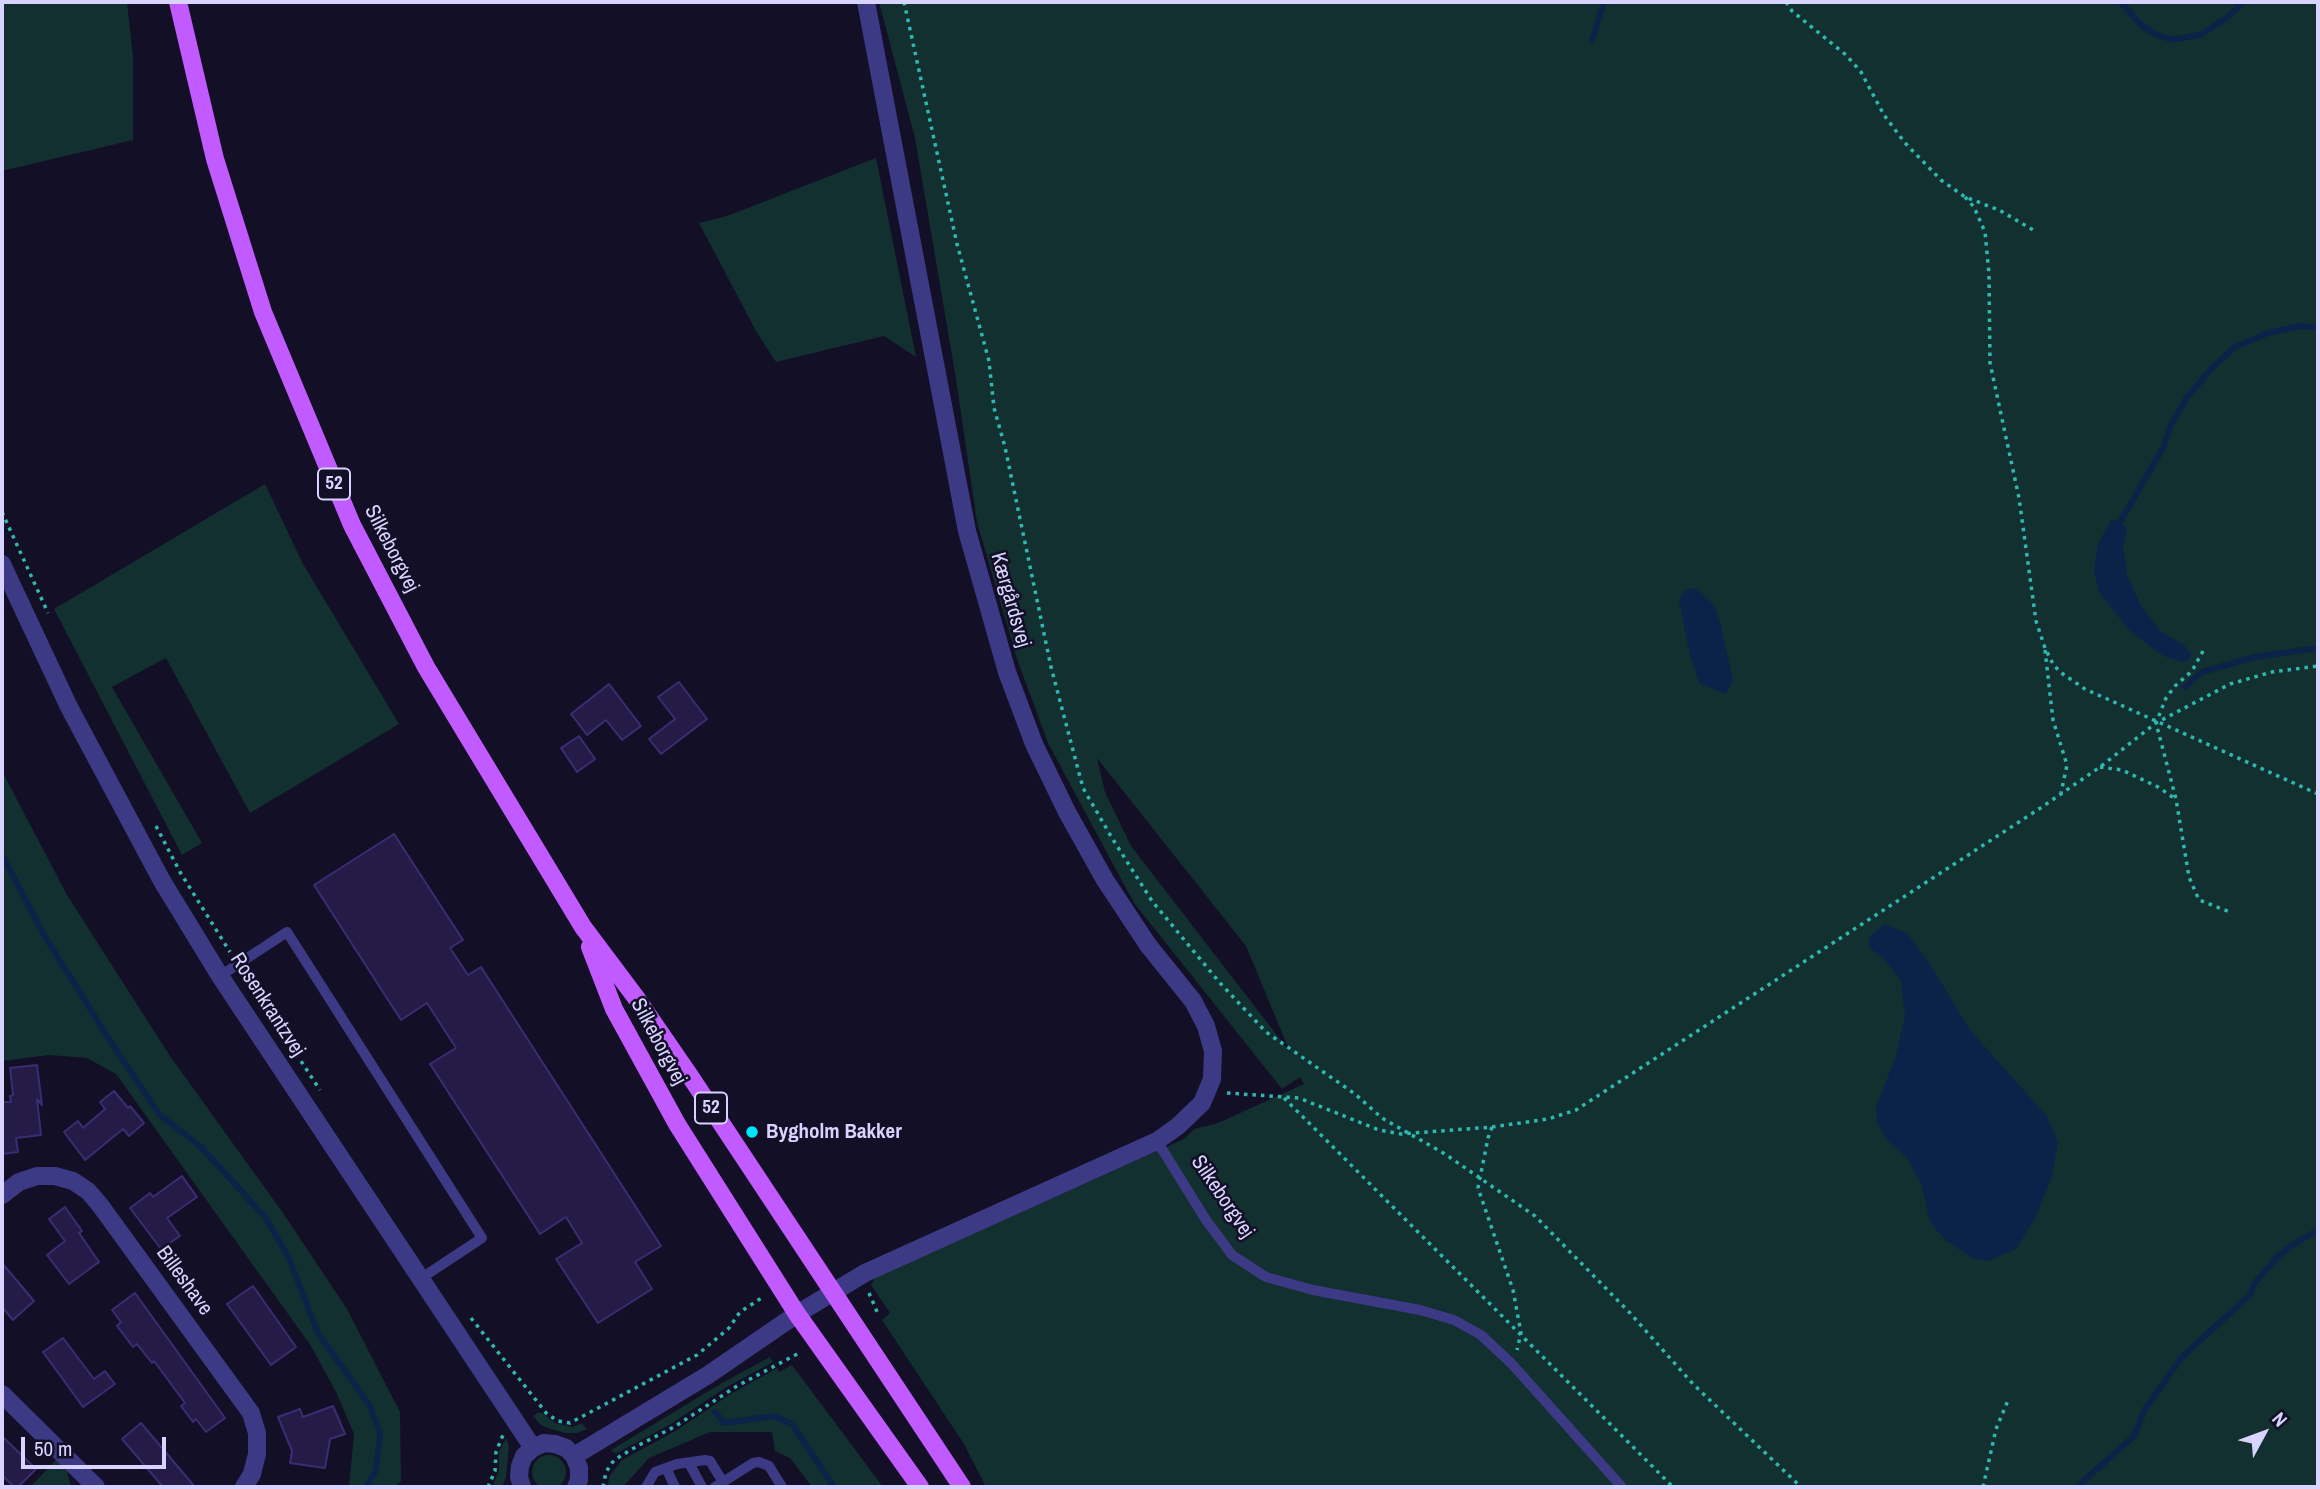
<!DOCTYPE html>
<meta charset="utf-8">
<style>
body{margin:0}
#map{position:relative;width:2320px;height:1489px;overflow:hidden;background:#130f26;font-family:"Archivo Narrow",sans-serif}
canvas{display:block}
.frame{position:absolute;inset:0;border:4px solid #d9d4ff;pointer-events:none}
.north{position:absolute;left:2229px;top:1398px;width:70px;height:70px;-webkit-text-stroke:5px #130f26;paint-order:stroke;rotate:49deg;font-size:19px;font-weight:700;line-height:28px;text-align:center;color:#d9d4ff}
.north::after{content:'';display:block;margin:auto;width:24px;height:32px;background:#d9d4ff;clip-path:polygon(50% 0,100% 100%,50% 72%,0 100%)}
.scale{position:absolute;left:21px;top:1437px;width:145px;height:32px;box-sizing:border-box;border:4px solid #d9d4ff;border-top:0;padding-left:9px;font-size:21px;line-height:24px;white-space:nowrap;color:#d9d4ff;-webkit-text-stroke:5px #130f26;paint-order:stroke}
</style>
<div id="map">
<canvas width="2320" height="1489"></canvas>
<div class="frame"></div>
<div class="north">N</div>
<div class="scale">50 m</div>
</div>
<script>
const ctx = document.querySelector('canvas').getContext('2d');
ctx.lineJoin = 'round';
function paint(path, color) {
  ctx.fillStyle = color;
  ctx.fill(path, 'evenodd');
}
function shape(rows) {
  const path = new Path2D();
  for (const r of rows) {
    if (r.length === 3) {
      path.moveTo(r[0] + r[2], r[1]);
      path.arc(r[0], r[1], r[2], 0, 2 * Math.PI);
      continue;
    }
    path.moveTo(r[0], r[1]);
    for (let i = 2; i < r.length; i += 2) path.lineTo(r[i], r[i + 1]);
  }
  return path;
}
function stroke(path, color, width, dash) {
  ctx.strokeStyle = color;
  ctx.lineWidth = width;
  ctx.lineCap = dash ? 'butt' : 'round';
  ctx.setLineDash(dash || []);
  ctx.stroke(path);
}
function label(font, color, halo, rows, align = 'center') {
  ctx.font = font + ' "Archivo Narrow",sans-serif';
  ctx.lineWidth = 5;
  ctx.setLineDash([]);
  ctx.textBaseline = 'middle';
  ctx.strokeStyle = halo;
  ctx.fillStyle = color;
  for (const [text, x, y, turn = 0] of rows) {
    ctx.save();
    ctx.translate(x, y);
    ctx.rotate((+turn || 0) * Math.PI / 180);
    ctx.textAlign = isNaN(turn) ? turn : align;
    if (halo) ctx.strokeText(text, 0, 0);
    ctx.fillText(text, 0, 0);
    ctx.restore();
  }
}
const green = shape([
 [2,2,127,2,133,57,133,140,2,171],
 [879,2,2318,2,2318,1487,986,1487,964,1444,882,1320,890,1313,871,1285,876,1277,1184,1139,1194,1129,1218,1123,1304,1084,1300,1077,1282,1089,1134,903,1048,743,1017,659,977,522,956,379,915,138],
 [1097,758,1246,946,1290,1052,1131,846,1105,792],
 [876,158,916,357,884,336,776,362,756,331,699,223,727,216],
 [265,484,303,564,399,724,250,813,166,658,112,687,202,843,182,855,54,609],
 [2,771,67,895,170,1056,283,1213,347,1309,400,1412,401,1481,395,1487,349,1487,354,1434,336,1392,311,1346,116,1074,87,1058,49,1055,2,1061],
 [770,1357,773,1362,725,1388,671,1424,617,1453,614,1453,611,1450,722,1383],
 [792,1365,883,1487,812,1487,790,1458,775,1451,772,1432,710,1432,649,1458,623,1487,607,1487,610,1475,622,1460,677,1430,729,1395,777,1368,779,1372],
 [537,1413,542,1413,555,1423,573,1427,581,1423,587,1429,577,1433,565,1433,551,1429,541,1425,533,1416],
 [506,1438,509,1446,506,1477,502,1487,492,1487,499,1471,499,1452],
 [549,1472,17],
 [57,1459,67,1471,71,1487,30,1487]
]);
const water = shape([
 [2111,520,2120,522,2127,529,2123,547,2127,574,2140,604,2160,631,2184,645,2191,654,2190,659,2183,662,2166,657,2153,649,2129,630,2099,592,2094,572,2098,544],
 [1697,588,1715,606,1721,626,1733,680,1726,694,1699,683,1690,655,1679,601,1684,590],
 [1884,924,1907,933,1928,961,1970,1030,2047,1116,2058,1142,2052,1176,2036,1217,2016,1249,1988,1261,1972,1258,1945,1240,1930,1222,1921,1183,1907,1158,1887,1140,1877,1123,1876,1107,1896,1056,1905,1015,1901,981,1885,960,1869,947,1869,937]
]);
const stream = shape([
 [2121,2,2140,24,2154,34,2173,40,2202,34,2228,17,2243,2],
 [1592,40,1604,2],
 [2120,522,2163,448,2171,425,2188,396,2213,367,2235,347,2268,333,2300,326,2318,328],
 [2185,687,2202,672,2255,657,2318,648],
 [2,855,44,935,114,1047,160,1115,200,1146,265,1217,288,1256,318,1333,370,1406,380,1433,376,1470,366,1487],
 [715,1412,724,1423,774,1416,792,1424,834,1487],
 [2077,1487,2134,1436,2145,1409,2182,1357,2250,1295,2254,1284,2278,1256,2294,1244,2318,1230]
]);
const building = shape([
 [679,682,707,719,661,754,649,739,675,719,658,697,679,682],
 [609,684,641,726,622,740,606,720,587,735,571,714,609,684],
 [579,736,595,759,577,772,561,748,579,736],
 [394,834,463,940,450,948,468,975,481,967,661,1246,635,1262,652,1289,598,1323,556,1259,582,1243,566,1217,540,1234,430,1064,456,1048,427,1003,401,1020,314,885,394,834],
 [37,1065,42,1105,37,1099,41,1135,16,1138,18,1152,2,1154,2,1102,11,1102,10,1096,13,1095,10,1068,37,1065],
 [114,1091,128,1108,130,1106,144,1123,129,1136,123,1129,85,1160,64,1132,78,1121,83,1128,105,1109,100,1102,114,1091],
 [182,1176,197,1197,167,1218,180,1236,161,1249,130,1208,150,1193,153,1197,182,1176],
 [65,1207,82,1231,79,1233,99,1262,69,1284,47,1255,65,1241,49,1219,65,1207],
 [2,1263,34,1301,13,1320,2,1307,2,1263],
 [253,1286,296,1347,271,1365,227,1304,253,1286],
 [135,1293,225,1418,206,1432,196,1419,193,1422,181,1406,185,1403,154,1361,152,1363,137,1344,133,1347,117,1326,121,1322,112,1310,135,1293],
 [63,1338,94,1379,105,1371,115,1384,83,1407,43,1352,63,1338],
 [333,1406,345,1434,330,1439,325,1468,290,1463,292,1451,278,1417,300,1409,303,1417,333,1406],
 [141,1423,195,1487,163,1487,122,1439,141,1423],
 [2,1436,36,1469,18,1487,14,1487,2,1475,2,1436]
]);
const path = shape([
 [904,2,957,244,989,361,994,408,1005,447,1051,667,1083,788,1112,838,1152,901,1220,983,1266,1032,1355,1094,1382,1118,1445,1154,1535,1216,1630,1313,1693,1384,1801,1487],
 [1786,2,1792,11,1846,55,1861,72,1884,115,1905,143,1941,180,1965,197,1999,210,2035,231],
 [1965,197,1974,207,1985,232,1989,274,1990,363,2019,498,2036,621,2045,648,2053,664,2060,672,2085,689,2318,794],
 [2,512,48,613],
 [2045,650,2053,720,2067,765,2061,793],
 [2203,651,2192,671,2175,686,2166,698,2156,723,2176,799,2189,877,2199,900,2230,912],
 [2100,767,2122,770,2158,787,2174,798],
 [156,826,180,872,230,952],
 [245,976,320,1090],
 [1227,1093,1299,1098,1379,1130,1401,1134,1492,1127,1548,1119,1576,1110,2042,807,2100,767,2156,723,2230,684,2272,672,2318,666],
 [1284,1098,1673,1487],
 [1492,1127,1488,1138,1478,1188,1513,1290,1521,1333,1517,1350],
 [869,1293,878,1314],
 [471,1318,547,1414,558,1421,570,1423,697,1355,729,1328,740,1312,763,1297],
 [488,1487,495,1471,496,1452,503,1435],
 [603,1487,606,1472,614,1460,639,1445,674,1427,737,1386,801,1352],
 [1983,1487,1996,1429,2009,1398]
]);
const service = shape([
 [220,976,287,932,482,1238,420,1279],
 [1157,1141,1206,1220,1232,1255,1266,1277,1313,1290,1420,1310,1454,1320,1481,1335,1511,1363,1622,1487],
 [689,1463,702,1487],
 [666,1468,675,1487],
 [646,1487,655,1472,677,1464,705,1460,710,1461,723,1482],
 [715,1487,753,1463,759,1462,769,1466,782,1487]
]);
const minor = shape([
 [2,564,69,707,162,881,220,976,533,1448],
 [2,1195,19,1182,37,1176,55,1176,73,1181,88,1191,100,1205,251,1413,257,1433,257,1454,252,1474,244,1487],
 [2,1394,96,1487],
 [574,1456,708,1375,797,1314,865,1273,1157,1141,1178,1126,1202,1103,1212,1079,1213,1051,1206,1026,1193,1001,1148,945,1105,880,1067,812,1034,744,1007,672,967,531,866,2],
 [522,1487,519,1477,520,1466,524,1456,533,1448,544,1443,555,1444,566,1448,574,1456,579,1468,579,1480,576,1487]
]);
const primary = shape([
 [178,2,215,159,263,312,352,525,426,667,583,927,637,999,690,1076,962,1487],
 [590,947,614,1009,677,1124,797,1314,920,1487]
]);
const markers = [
 [752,1132,7,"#00e5ff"]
];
const shields = [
 [334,484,32],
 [711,1108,32]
];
const shieldNames = [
 ["52",334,484],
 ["52",711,1108]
];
const streetNames = [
 ["Silkeborgvej",391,549,63],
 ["Kærgårdsvej",1010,600,74],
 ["Rosenkrantzvej",267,1005,57],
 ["Silkeborgvej",658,1042,62],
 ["Silkeborgvej",1222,1197,56],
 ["Billeshave",184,1281,54]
];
const poiNames = [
 ["Bygholm Bakker",766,1132]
];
paint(green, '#12302f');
paint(water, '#0c2248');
stroke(stream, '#0c2248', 6);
paint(building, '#241b47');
stroke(building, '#3b2d73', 2);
stroke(path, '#2fb8b0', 3.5, [3.5, 5]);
stroke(service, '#3d3a85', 10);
stroke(minor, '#3d3a85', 18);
stroke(primary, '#c25bff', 18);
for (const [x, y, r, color] of markers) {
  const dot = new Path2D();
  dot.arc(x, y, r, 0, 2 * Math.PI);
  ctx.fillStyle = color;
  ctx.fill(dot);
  stroke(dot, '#130f26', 2.5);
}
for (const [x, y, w] of shields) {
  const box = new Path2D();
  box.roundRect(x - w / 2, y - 15.5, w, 31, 5);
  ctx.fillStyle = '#130f26';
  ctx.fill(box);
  stroke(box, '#d9d4ff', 2);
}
label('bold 19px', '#d9d4ff', null, shieldNames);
label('21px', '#d9d4ff', '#130f26', streetNames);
label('bold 21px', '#d9d4ff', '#130f26', poiNames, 'left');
</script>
